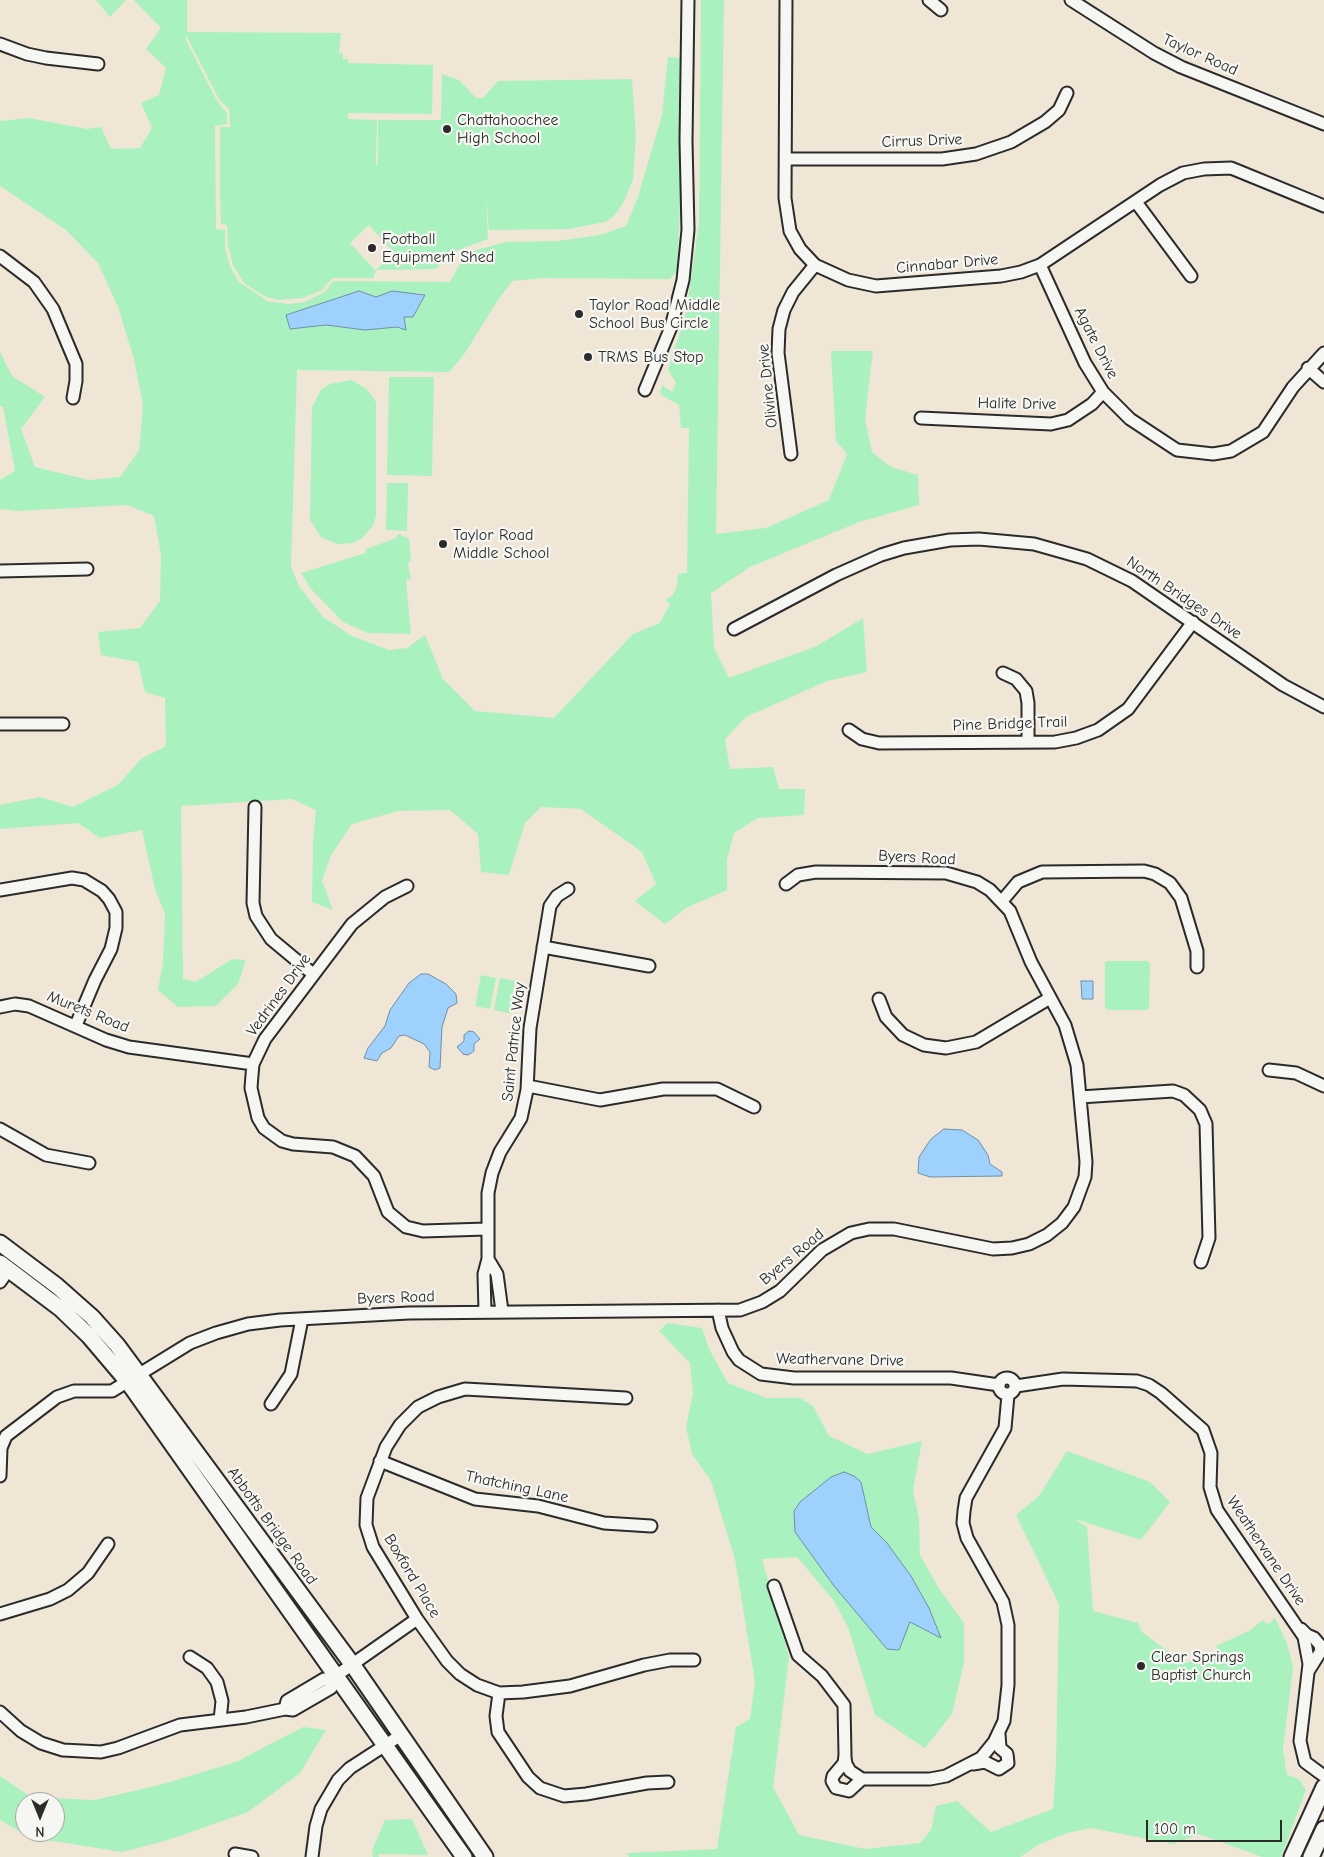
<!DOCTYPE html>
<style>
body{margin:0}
#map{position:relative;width:1324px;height:1857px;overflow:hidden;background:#efe6d5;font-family:"Comic Neue",sans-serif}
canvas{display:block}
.north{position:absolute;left:15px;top:1792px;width:50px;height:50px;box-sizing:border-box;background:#f6f6f2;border:1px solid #a5a5a2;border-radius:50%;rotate:180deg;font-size:14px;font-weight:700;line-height:20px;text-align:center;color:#2b2b2b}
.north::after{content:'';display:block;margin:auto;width:18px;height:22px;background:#2b2b2b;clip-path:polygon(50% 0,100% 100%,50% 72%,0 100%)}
.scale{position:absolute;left:1146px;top:1820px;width:136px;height:22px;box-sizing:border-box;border:2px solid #2b2b2b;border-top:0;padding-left:6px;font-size:15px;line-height:18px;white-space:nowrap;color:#2b2b2b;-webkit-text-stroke:4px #f6f6f2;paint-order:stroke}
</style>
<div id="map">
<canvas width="1324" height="1857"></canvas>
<div class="north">N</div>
<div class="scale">100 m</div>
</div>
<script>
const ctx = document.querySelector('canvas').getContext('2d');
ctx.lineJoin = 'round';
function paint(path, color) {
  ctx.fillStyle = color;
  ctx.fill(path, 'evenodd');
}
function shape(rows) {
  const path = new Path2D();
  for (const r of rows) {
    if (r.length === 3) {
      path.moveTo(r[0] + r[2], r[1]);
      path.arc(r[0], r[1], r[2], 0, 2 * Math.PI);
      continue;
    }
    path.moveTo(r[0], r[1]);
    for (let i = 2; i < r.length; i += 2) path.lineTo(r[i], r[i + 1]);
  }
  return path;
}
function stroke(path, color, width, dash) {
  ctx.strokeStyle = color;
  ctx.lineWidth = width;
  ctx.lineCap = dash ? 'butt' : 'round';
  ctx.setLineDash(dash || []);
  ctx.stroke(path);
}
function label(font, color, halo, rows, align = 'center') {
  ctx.font = font + ' "Comic Neue",sans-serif';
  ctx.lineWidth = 4.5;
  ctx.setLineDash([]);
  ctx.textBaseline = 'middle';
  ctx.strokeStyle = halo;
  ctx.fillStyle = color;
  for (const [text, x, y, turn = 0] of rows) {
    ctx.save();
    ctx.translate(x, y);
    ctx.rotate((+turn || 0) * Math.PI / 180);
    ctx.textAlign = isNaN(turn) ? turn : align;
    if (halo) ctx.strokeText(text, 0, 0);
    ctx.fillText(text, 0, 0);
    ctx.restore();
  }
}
const green = shape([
 [96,0,126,0,110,17],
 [134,0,187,0,187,32,341,33,339,53,343,53,343,59,348,59,348,63,433,65,432,114,348,113,348,119,377,120,376,165,378,165,378,120,441,120,442,74,459,80,476,98,483,98,498,81,632,79,636,136,633,180,622,205,614,216,605,222,569,229,489,230,486,194,488,239,450,253,436,269,376,270,394,253,369,225,350,243,376,271,373,278,332,278,322,290,303,298,278,300,264,296,244,283,233,265,228,245,227,225,221,224,220,193,220,127,230,127,229,109,219,99,186,35,186,40,217,101,227,113,227,124,215,126,216,229,225,230,225,248,230,266,239,282,267,301,288,304,305,302,325,292,333,281,450,282,466,253,506,242,558,241,600,235,626,226,638,197,662,115,668,57,681,58,681,185,677,270,670,279,545,278,512,281,496,303,463,356,449,372,297,370,291,567,299,586,323,617,352,636,389,650,407,648,425,635,443,679,475,711,554,718,633,634,660,623,670,604,665,600,672,596,677,587,678,574,687,573,689,428,681,428,679,405,660,394,662,385,672,392,676,383,668,370,686,313,699,224,701,0,724,0,716,534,766,528,829,500,847,454,836,441,831,351,873,351,865,419,872,452,891,467,918,475,919,505,859,522,750,567,711,593,714,648,729,678,817,646,863,618,867,672,827,681,746,717,725,739,730,769,773,767,779,789,805,789,804,815,758,818,734,833,727,860,727,890,686,908,665,924,635,901,656,884,642,852,581,809,541,807,525,823,509,875,481,872,478,834,450,810,398,811,352,824,331,855,322,881,333,910,312,902,313,842,316,810,292,799,181,806,183,979,196,982,232,959,246,960,238,984,216,1006,178,1007,158,990,163,963,165,914,155,889,142,830,100,838,78,823,0,829,0,805,40,797,73,807,118,785,141,759,166,746,165,698,145,692,138,662,101,655,98,632,140,628,160,601,161,555,154,516,127,505,16,511,0,509,0,480,15,471,3,407,0,406,0,352,12,376,45,397,21,429,35,467,89,480,120,477,139,451,143,405,134,359,118,307,98,263,66,230,0,186,0,121,29,118,87,129,101,127,111,149,140,148,152,128,141,103,159,95,166,68,146,49,161,28],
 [359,291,377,297,420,293,425,295,413,317,404,317,406,329,397,327,365,330,326,325,290,329,287,315],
 [389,377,434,377,432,476,387,475],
 [351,380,367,389,376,402,376,516,373,526,361,539,352,543,337,544,321,537,310,520,312,407,321,390,330,384],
 [387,483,408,483,407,531,386,530],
 [399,534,409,539,411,560,408,563,411,579,406,580,411,634,368,633,343,622,311,589,301,573,366,553,366,549,394,539],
 [1108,961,1147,961,1150,963,1149,1007,1147,1010,1108,1010,1105,1007,1105,963],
 [481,975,496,978,490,1009,475,1006],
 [500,978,515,981,509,1013,494,1010],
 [668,1323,702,1328,709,1349,728,1383,766,1398,800,1398,813,1406,829,1436,868,1454,922,1441,913,1491,919,1518,920,1555,938,1587,964,1623,964,1662,952,1714,925,1748,875,1715,848,1627,834,1601,797,1557,762,1559,789,1657,773,1787,799,1835,865,1849,920,1843,931,1830,936,1806,957,1801,991,1832,1053,1809,1056,1766,1059,1604,1016,1515,1039,1496,1067,1451,1150,1482,1170,1502,1141,1540,1075,1519,1087,1527,1093,1611,1138,1623,1142,1632,1181,1661,1186,1663,1197,1658,1202,1664,1219,1653,1216,1646,1249,1631,1263,1620,1266,1624,1272,1622,1274,1617,1275,1618,1287,1643,1293,1667,1283,1750,1287,1775,1299,1779,1306,1790,1281,1857,1262,1857,1199,1834,1174,1844,1091,1828,1067,1833,1040,1844,1020,1857,629,1857,627,1853,717,1849,736,1727,750,1719,755,1682,735,1559,711,1481,692,1454,686,1427,693,1393,690,1363,659,1331],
 [303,1727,326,1730,300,1773,248,1812,168,1840,122,1852,28,1837,0,1820,0,1776,31,1797,95,1800,163,1784,236,1762],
 [25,1802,55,1802,55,1832,25,1832],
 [412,1819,428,1855,378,1854,379,1857,373,1857,372,1850,385,1820]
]);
const water = shape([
 [359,291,376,297,392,291,425,295,413,317,404,317,406,330,397,327,365,330,326,325,290,329,286,315,359,291],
 [421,974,428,974,446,984,456,994,457,1003,448,1008,442,1027,440,1068,435,1070,429,1067,430,1052,424,1044,405,1035,399,1036,391,1048,382,1053,377,1061,364,1058,368,1048,385,1026,390,1010,409,983,421,974],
 [1081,981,1093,981,1093,999,1082,999,1081,981],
 [469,1031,474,1032,480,1039,474,1044,474,1051,468,1055,463,1054,457,1047,464,1041,464,1035,469,1031],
 [944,1129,962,1130,978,1140,988,1155,990,1164,1002,1172,1002,1176,930,1177,918,1173,919,1157,931,1139,944,1129],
 [844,1472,854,1476,861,1482,871,1527,887,1543,911,1576,929,1608,941,1638,910,1622,899,1650,887,1649,834,1586,795,1532,794,1511,800,1502,831,1477,844,1472]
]);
const minor = shape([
 [786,0,785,198,790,231,800,249,815,265,848,280,876,286,1001,276,1021,272,1040,265,1160,185,1183,173,1204,169,1231,168,1324,206],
 [929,0,941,10],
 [1071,0,1154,53,1181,67,1324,124],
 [0,44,27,54,46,58,98,64],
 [786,159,942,159,976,154,1011,142,1045,122,1059,110,1067,93],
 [1136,202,1191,276],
 [0,256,34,282,53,309,76,364,76,381,73,398],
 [1040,265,1085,363,1103,392,1130,419,1177,450,1213,454,1231,451,1263,432,1293,387,1324,353],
 [1308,368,1324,382],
 [645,390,671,327,683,280,688,230,686,141,688,0],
 [921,418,1051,424,1068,420,1092,404,1103,392],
 [791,454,778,353,779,329,784,310,793,292,815,265],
 [0,571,87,569],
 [734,629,836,575,881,555,904,548,950,540,979,539,1034,544,1087,559,1132,581,1283,685,1324,707],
 [1003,673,1016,679,1026,691,1028,703,1028,742],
 [0,724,63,724],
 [849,730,862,739,879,743,1055,742,1076,738,1098,730,1128,709,1193,622],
 [255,807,253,903,256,916,271,939,313,974],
 [407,886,385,897,352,924,265,1039,253,1064,252,1075,251,1088,258,1118,264,1128,282,1141,293,1144,333,1147,355,1156,374,1176,388,1212,406,1227,423,1231,486,1229],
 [0,890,72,878,84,880,102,891,109,899,116,912,116,928,111,949,95,980,76,1025],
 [1002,901,1018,882,1042,872,1144,871,1155,874,1170,883,1181,898,1197,951,1197,967],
 [543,947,649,966],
 [879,999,886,1017,903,1035,924,1045,946,1048,976,1042,1050,998],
 [0,1007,15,1004,29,1006,106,1040,129,1047,253,1064],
 [1269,1070,1296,1073,1324,1086],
 [528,1086,600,1100,663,1089,717,1089,754,1107],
 [1080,1097,1173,1091,1184,1095,1200,1110,1206,1124,1209,1238,1201,1262],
 [0,1129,46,1155,89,1163],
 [488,1259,497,1274,502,1311],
 [0,1282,9,1269],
 [718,1310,722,1328,733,1352,739,1360,761,1374,794,1378,951,1378,999,1385],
 [485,1311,484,1274,488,1259,488,1193,492,1173,500,1152,521,1118,527,1090,530,1028,550,906,557,896,568,889],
 [1007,1386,8],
 [1016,1386,1063,1379,1137,1381,1149,1385,1161,1393,1203,1430,1211,1453,1210,1487,1217,1510,1304,1637,1309,1664,1300,1741,1305,1762,1324,1776],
 [626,1398,465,1389,438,1397,418,1407,400,1425,386,1447,367,1498,366,1525,373,1547,417,1619,447,1661,460,1674,477,1685,499,1693,523,1692,570,1686,644,1665,670,1660,694,1660],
 [271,1404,291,1374,302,1319],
 [380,1461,475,1499,538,1506,604,1523,651,1526],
 [0,1476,1,1448,6,1436,57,1397,74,1391,112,1391,190,1343,216,1333,248,1324,280,1320,409,1313,740,1310,762,1302,780,1291,822,1250,851,1233,869,1229,894,1229,993,1249,1012,1248,1029,1244,1047,1235,1062,1223,1074,1207,1085,1177,1086,1162,1077,1065,1065,1025,1031,962,1010,911,990,890,977,882,946,873,816,872,798,875,786,884],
 [774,1586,798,1655,822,1676,844,1705,845,1755,844,1763,833,1776,832,1781,836,1788,849,1791,862,1779,930,1779,946,1776,981,1758,994,1742,1004,1721,1008,1685,1008,1625,1003,1602,967,1538,963,1523,964,1511,966,1498,1005,1428,1008,1395],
 [0,1614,50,1599,68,1590,88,1573,108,1544],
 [1301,1629,1307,1635,1314,1638,1320,1645,1321,1651,1309,1670],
 [190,1657,207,1668,217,1682,222,1701,220,1720],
 [499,1693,496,1716,498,1732,528,1777,540,1788,564,1796,586,1794,647,1783,668,1782],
 [285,1709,287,1701,324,1679,330,1680,417,1619],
 [0,1712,21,1731,41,1743,63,1750,101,1752,118,1748,180,1725,246,1717,285,1709,293,1710,331,1688,330,1680],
 [845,1757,846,1764,850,1771,862,1779],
 [973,1764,985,1762,999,1769,1008,1763,1007,1754,1000,1748,999,1734],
 [235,1854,252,1857],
 [312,1857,316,1826,321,1809,338,1780,350,1768,401,1735]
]);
const secondary = shape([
 [0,1243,57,1286,92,1317,117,1345,352,1664,485,1857],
 [0,1263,61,1309,89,1336,128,1382,464,1857],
 [1292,1857,1324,1787],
 [1311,1857,1324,1829]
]);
const markers = [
 [447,129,5,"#2b2b2b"],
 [372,248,5,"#2b2b2b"],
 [579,314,5,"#2b2b2b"],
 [588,357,5,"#2b2b2b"],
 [443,544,5,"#2b2b2b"],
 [1141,1666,5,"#2b2b2b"]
];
const streetNames = [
 ["Taylor Road",1200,55,24],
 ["Cirrus Drive",922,141,-2],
 ["Cinnabar Drive",947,264,-5],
 ["Agate Drive",1096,343,63],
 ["Olivine Drive",768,386,-96],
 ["Halite Drive",1017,404,1],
 ["North Bridges Drive",1184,598,34],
 ["Pine Bridge Trail",1010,724,-2],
 ["Byers Road",917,858,3],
 ["Vedrines Drive",279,995,-54],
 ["Murets Road",88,1012,22],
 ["Saint Patrice Way",514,1042,-84],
 ["Byers Road",792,1257,-40],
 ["Byers Road",396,1298,-2],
 ["Weathervane Drive",840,1360,1],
 ["Thatching Lane",517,1487,12],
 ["Abbotts Bridge Road",272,1526,54],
 ["Weathervane Drive",1266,1551,56],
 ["Boxford Place",412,1576,59]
];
const poiNames = [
 ["Chattahoochee",457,120],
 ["High School",457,138],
 ["Football",382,239],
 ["Equipment Shed",382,257],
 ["Taylor Road Middle",589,305],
 ["School Bus Circle",589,323],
 ["TRMS Bus Stop",598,357],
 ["Taylor Road",453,535],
 ["Middle School",453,553],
 ["Clear Springs",1151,1657],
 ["Baptist Church",1151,1675]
];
paint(green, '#a9f2c0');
paint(water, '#9ed1fb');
stroke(water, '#708fa8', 1);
stroke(minor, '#2b2b2b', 15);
stroke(secondary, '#2b2b2b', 19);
stroke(minor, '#f6f6f2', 11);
stroke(secondary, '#f6f6f2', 15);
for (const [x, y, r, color] of markers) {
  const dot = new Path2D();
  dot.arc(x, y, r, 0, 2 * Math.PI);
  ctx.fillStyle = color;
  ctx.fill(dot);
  stroke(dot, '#f6f6f2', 2);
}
label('16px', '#2b2b2b', '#f6f6f2', streetNames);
label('16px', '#2b2b2b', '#f6f6f2', poiNames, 'left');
</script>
